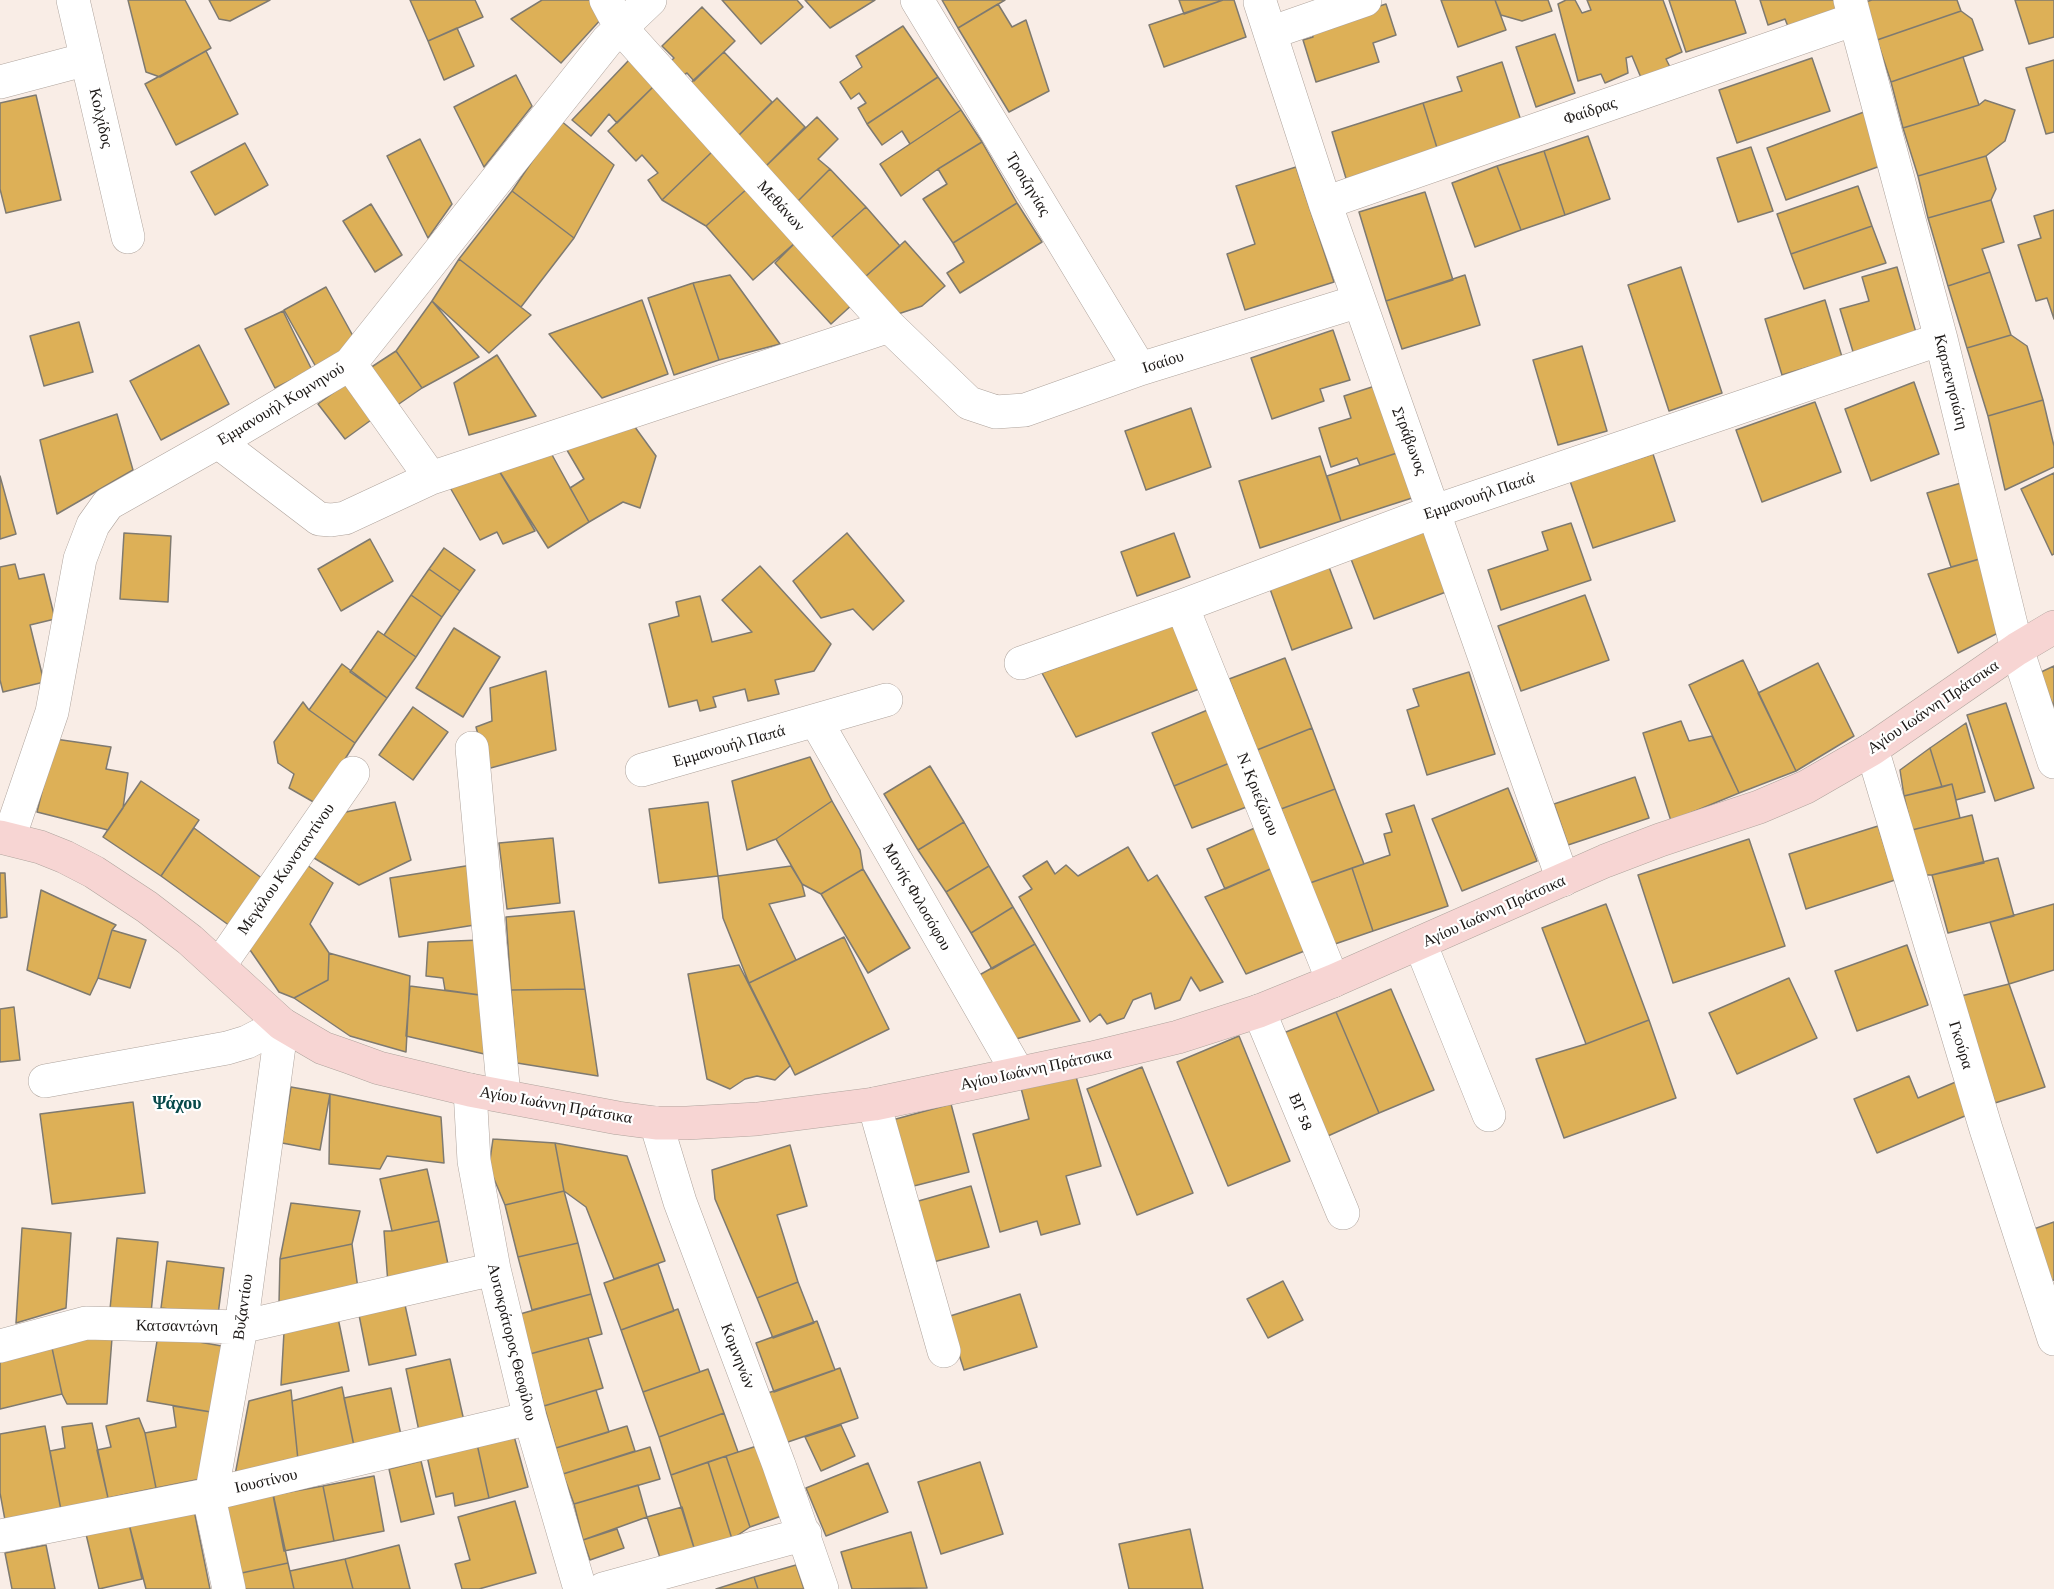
<!DOCTYPE html>
<meta charset="utf-8">
<style>
body{margin:0}
canvas{display:block;background:#f9ede6}
</style>
<canvas width="2054" height="1589"></canvas>
<script>
const ctx = document.querySelector('canvas').getContext('2d');
ctx.lineJoin = 'round';
function paint(path, color) {
  ctx.fillStyle = color;
  ctx.fill(path, 'evenodd');
}
function shape(rows) {
  const path = new Path2D();
  for (const r of rows) {
    path.moveTo(r[0], r[1]);
    for (let i = 2; i < r.length; i += 2) path.lineTo(r[i], r[i + 1]);
  }
  return path;
}
function stroke(path, color, width, dash) {
  ctx.strokeStyle = color;
  ctx.lineWidth = width;
  ctx.lineCap = dash ? 'butt' : 'round';
  ctx.setLineDash(dash || []);
  ctx.stroke(path);
}
function label(font, color, halo, rows, align = 'center') {
  ctx.font = font + ' "Crimson Pro",serif';
  ctx.lineWidth = 4.5;
  ctx.setLineDash([]);
  ctx.textBaseline = 'middle';
  ctx.strokeStyle = halo;
  ctx.fillStyle = color;
  for (const [text, x, y, turn = 0] of rows) {
    ctx.save();
    ctx.translate(x, y);
    ctx.rotate((+turn || 0) * Math.PI / 180);
    ctx.textAlign = isNaN(turn) ? turn : align;
    if (halo) ctx.strokeText(text, 0, 0);
    ctx.fillText(text, 0, 0);
    ctx.restore();
  }
}
const building = shape([
 [128,0,185,0,211,48,160,77,146,72,128,0],
 [209,0,270,0,230,21,219,19,209,0],
 [410,0,475,0,483,17,428,41,410,0],
 [542,0,593,0,603,17,561,63,511,19,542,0],
 [722,0,797,0,803,7,761,44,722,0],
 [805,0,875,0,830,28,805,0],
 [942,0,1005,0,958,28,942,0],
 [1179,0,1223,0,1184,14,1179,0],
 [1223,0,1234,0,1246,37,1164,67,1149,25,1223,0],
 [1441,0,1495,0,1506,30,1458,47,1441,0],
 [1495,0,1548,0,1552,11,1522,21,1501,15,1495,0],
 [1566,0,1575,0,1582,13,1591,10,1587,0,1663,0,1682,52,1666,59,1672,71,1644,85,1632,56,1626,58,1628,73,1605,83,1601,74,1578,81,1558,4,1566,0],
 [1669,0,1735,0,1746,33,1686,52,1669,0],
 [1760,0,1841,0,1845,10,1789,29,1785,19,1768,25,1760,0],
 [1872,0,1957,0,1961,11,1877,40,1865,2,1872,0],
 [2015,0,2054,0,2054,37,2029,44,2015,0],
 [998,4,1012,27,1026,20,1049,91,1009,112,958,28,998,4],
 [1386,4,1396,35,1373,43,1379,62,1316,82,1303,40,1313,37,1311,28,1386,4],
 [702,7,735,41,694,81,687,73,679,78,666,66,674,58,662,46,702,7],
 [1961,11,1972,19,1983,50,1891,82,1877,40,1961,11],
 [903,26,938,77,867,124,858,108,866,103,859,93,851,99,840,82,862,67,856,56,903,26],
 [457,28,474,66,444,80,428,41,457,28],
 [1555,34,1575,93,1536,107,1516,47,1555,34],
 [206,51,238,114,176,145,145,84,206,51],
 [724,52,772,102,736,138,686,87,724,52],
 [1963,57,1979,105,1903,128,1891,82,1963,57],
 [1812,58,1830,111,1737,143,1719,90,1812,58],
 [629,60,654,86,617,123,609,114,591,136,572,120,629,60],
 [2054,60,2054,132,2046,134,2026,68,2054,60],
 [1502,62,1524,130,1438,151,1423,103,1462,91,1457,77,1502,62],
 [516,75,532,106,484,167,454,107,516,75],
 [938,77,961,110,910,144,902,131,882,145,867,124,938,77],
 [654,86,714,150,662,200,648,180,658,173,642,155,636,161,608,131,654,86],
 [36,95,61,200,6,213,0,189,0,103,36,95],
 [777,98,805,127,764,168,736,138,777,98],
 [1985,100,2015,110,2005,141,1986,156,1918,176,1903,128,1979,105,1985,100],
 [1423,103,1438,151,1348,185,1332,132,1423,103],
 [961,110,982,142,938,169,901,196,880,164,961,110],
 [1864,112,1883,165,1786,200,1767,148,1864,112],
 [817,117,838,139,818,159,830,169,797,202,764,168,817,117],
 [560,120,614,165,574,238,512,191,560,120],
 [1588,136,1610,199,1565,215,1544,151,1588,136],
 [420,139,452,204,428,238,387,156,420,139],
 [982,142,1017,203,953,243,923,199,947,184,938,169,982,142],
 [245,143,268,185,215,215,191,172,245,143],
 [1751,147,1773,211,1738,222,1717,158,1751,147],
 [714,150,749,187,706,226,662,200,714,150],
 [1544,151,1565,215,1521,230,1497,166,1544,151],
 [1986,156,1996,189,1991,200,1928,218,1918,176,1986,156],
 [1497,166,1521,230,1475,247,1452,183,1497,166],
 [1296,167,1334,282,1245,310,1227,254,1255,244,1236,186,1296,167],
 [830,169,866,207,831,238,797,202,830,169],
 [1858,186,1872,226,1791,254,1777,214,1858,186],
 [749,187,797,241,753,280,706,226,749,187],
 [512,191,574,238,521,307,459,259,512,191],
 [1425,192,1453,280,1386,301,1359,212,1425,192],
 [1991,200,2004,242,1982,249,1990,272,1948,286,1928,218,1991,200],
 [1017,203,1042,242,960,293,947,273,964,262,953,243,1017,203],
 [371,204,402,255,375,272,343,221,371,204],
 [866,207,900,246,865,277,831,238,866,207],
 [2054,210,2054,319,2047,298,2036,301,2018,245,2041,238,2034,216,2054,210],
 [1872,226,1886,263,1804,289,1791,254,1872,226],
 [797,241,854,303,831,324,775,263,797,241],
 [905,241,945,286,922,306,898,314,865,277,905,241],
 [459,259,531,315,489,353,432,301,459,259],
 [1681,267,1722,393,1669,411,1628,285,1681,267],
 [1897,267,1917,336,1854,355,1840,309,1869,301,1862,277,1897,267],
 [1990,272,2011,335,1967,348,1948,286,1990,272],
 [730,275,780,344,719,360,693,283,730,275],
 [1465,275,1480,325,1402,349,1386,301,1465,275],
 [693,283,719,360,674,375,648,298,693,283],
 [326,287,353,336,343,352,316,367,284,310,326,287],
 [642,300,668,374,602,398,549,334,642,300],
 [1825,300,1842,357,1782,375,1765,319,1825,300],
 [432,301,479,357,422,388,396,351,432,301],
 [283,311,312,370,275,388,245,329,283,311],
 [79,322,93,372,44,386,30,336,79,322],
 [1333,330,1350,380,1320,389,1324,401,1272,419,1251,358,1333,330],
 [2011,335,2027,346,2043,400,1988,416,1967,348,2011,335],
 [199,345,229,404,161,440,130,381,199,345],
 [1582,346,1607,431,1558,445,1533,360,1582,346],
 [396,351,422,388,396,406,370,368,396,351],
 [497,355,536,416,469,435,454,383,497,355],
 [352,379,378,415,345,439,318,404,352,379],
 [1914,382,1939,454,1871,481,1845,409,1914,382],
 [1375,386,1397,453,1360,465,1357,458,1331,467,1319,428,1351,418,1344,396,1375,386],
 [2043,400,2054,446,2054,467,2005,490,1988,416,2043,400],
 [1815,402,1841,472,1762,502,1736,430,1815,402],
 [1191,408,1211,467,1146,490,1125,431,1191,408],
 [117,414,133,470,57,514,40,440,117,414],
 [632,423,656,456,640,508,623,502,589,522,570,488,584,479,564,445,632,423],
 [551,453,589,522,548,548,498,469,551,453],
 [1397,453,1412,498,1341,521,1327,476,1397,453],
 [1653,454,1675,521,1593,548,1570,481,1653,454],
 [1320,456,1341,521,1260,548,1239,481,1320,456],
 [498,469,535,531,503,544,497,532,480,540,448,484,498,469],
 [2054,473,2054,554,2052,555,2021,489,2054,473],
 [0,476,16,534,0,539,0,476],
 [1961,483,1983,558,1951,567,1927,493,1961,483],
 [1571,523,1591,580,1501,610,1488,570,1548,550,1542,532,1571,523],
 [1424,532,1446,592,1374,619,1351,559,1424,532],
 [124,533,171,536,168,602,120,599,124,533],
 [847,533,904,601,873,630,853,609,821,618,793,581,847,533],
 [1174,533,1190,577,1137,596,1121,552,1174,533],
 [370,539,393,581,341,611,318,569,370,539],
 [444,548,475,570,460,591,429,569,444,548],
 [1983,558,2004,630,1958,653,1928,574,1983,558],
 [15,564,19,579,44,574,55,619,30,625,44,682,3,692,0,680,0,567,15,564],
 [760,566,831,644,814,671,775,680,779,694,748,701,745,689,713,697,716,707,700,711,697,700,669,707,649,624,679,616,676,602,700,596,712,642,752,632,722,600,760,566],
 [1329,567,1352,628,1292,650,1270,589,1329,567],
 [429,569,460,591,442,617,411,595,429,569],
 [411,595,442,617,416,657,384,635,411,595],
 [1585,595,1609,660,1521,691,1498,626,1585,595],
 [1176,622,1199,689,1076,737,1042,673,1176,622],
 [454,628,500,657,463,717,416,688,454,628],
 [378,631,416,657,387,698,350,672,378,631],
 [1285,658,1312,728,1257,750,1229,679,1285,658],
 [1743,660,1796,771,1739,793,1689,685,1743,660],
 [1818,663,1854,736,1796,771,1758,693,1818,663],
 [342,664,387,698,355,743,309,710,342,664],
 [2054,666,2054,707,2039,673,2054,666],
 [546,671,556,750,487,769,476,727,492,721,490,688,546,671],
 [1469,672,1495,754,1427,775,1407,710,1419,706,1413,689,1469,672],
 [303,702,309,710,355,743,317,804,289,788,294,774,278,763,274,742,303,702],
 [2006,703,2034,788,1995,801,1967,715,2006,703],
 [413,707,448,732,413,780,379,755,413,707],
 [1210,709,1232,762,1174,786,1152,733,1210,709],
 [1681,721,1689,741,1712,736,1739,793,1671,821,1643,733,1681,721],
 [1966,723,1985,792,1956,800,1952,784,1942,787,1930,748,1966,723],
 [1312,728,1335,789,1281,809,1257,750,1312,728],
 [55,739,111,747,106,769,128,773,123,808,108,830,37,812,55,739],
 [1930,748,1942,787,1904,796,1900,770,1930,748],
 [810,757,832,801,776,839,747,850,732,781,810,757],
 [1232,762,1249,806,1192,828,1174,786,1232,762],
 [930,766,964,822,918,850,884,794,930,766],
 [1635,777,1649,818,1568,845,1554,804,1635,777],
 [141,781,199,820,161,876,103,837,141,781],
 [1952,784,1960,818,1912,830,1904,796,1952,784],
 [1508,788,1537,861,1462,891,1432,819,1508,788],
 [1335,789,1364,864,1310,883,1281,809,1335,789],
 [832,801,860,850,863,869,821,894,802,884,776,839,832,801],
 [395,802,411,860,359,885,314,858,341,813,395,802],
 [708,802,718,876,659,883,649,809,708,802],
 [1414,805,1448,906,1373,931,1352,868,1390,855,1384,834,1392,832,1386,814,1414,805],
 [1972,815,1984,863,1932,875,1923,875,1912,830,1972,815],
 [964,822,989,866,946,892,918,850,964,822],
 [1878,826,1895,880,1806,909,1789,854,1878,826],
 [1257,827,1275,867,1225,889,1207,849,1257,827],
 [194,828,263,879,230,926,161,876,194,828],
 [553,838,560,903,507,909,499,843,553,838],
 [1749,839,1785,946,1673,983,1638,875,1749,839],
 [1128,847,1148,881,1157,875,1223,982,1200,991,1191,977,1180,1000,1155,1009,1151,993,1133,1000,1124,1018,1107,1024,1100,1014,1090,1022,1019,897,1032,889,1023,876,1047,861,1055,874,1066,865,1078,876,1128,847],
 [1998,858,2014,916,1948,933,1932,875,1998,858],
 [304,863,333,883,310,924,329,953,328,980,294,998,279,992,248,947,304,863],
 [472,865,481,924,399,937,390,878,472,865],
 [791,866,802,884,805,896,769,904,796,960,749,983,723,918,718,876,791,866],
 [989,866,1013,907,971,933,946,892,989,866],
 [1275,867,1307,950,1246,974,1205,897,1275,867],
 [1352,868,1373,931,1332,945,1310,883,1352,868],
 [863,869,910,948,868,973,821,894,863,869],
 [0,873,5,873,7,917,0,918,0,873],
 [41,890,116,925,112,930,98,978,90,995,27,970,41,890],
 [1606,904,1649,1020,1586,1044,1542,928,1606,904],
 [2054,904,2054,970,2009,984,1990,922,2054,904],
 [1013,907,1035,944,992,969,971,933,1013,907],
 [574,911,585,989,511,990,506,917,574,911],
 [112,930,146,940,130,988,98,978,112,930],
 [844,937,889,1029,795,1075,749,983,844,937],
 [481,940,487,996,445,990,443,978,426,976,428,942,481,940],
 [1035,944,1080,1021,1009,1041,974,978,1035,944],
 [1907,945,1928,1005,1857,1031,1835,971,1907,945],
 [329,953,410,976,406,1052,350,1036,294,998,328,980,329,953],
 [739,965,790,1066,775,1080,757,1076,745,1079,730,1089,707,1079,688,974,739,965],
 [1789,978,1817,1038,1737,1074,1709,1013,1789,978],
 [2009,984,2045,1087,1995,1103,1961,996,2009,984],
 [410,986,487,996,493,1056,406,1036,410,986],
 [585,989,598,1076,517,1063,511,990,585,989],
 [1391,989,1434,1090,1379,1113,1336,1012,1391,989],
 [14,1007,20,1060,0,1062,0,1009,14,1007],
 [1336,1012,1379,1113,1319,1140,1276,1036,1336,1012],
 [1649,1020,1676,1098,1564,1138,1536,1059,1586,1044,1649,1020],
 [1239,1036,1290,1161,1228,1186,1177,1062,1239,1036],
 [1142,1067,1193,1193,1137,1215,1087,1089,1142,1067],
 [1075,1073,1101,1166,1066,1176,1080,1224,1041,1235,1037,1221,1000,1232,973,1134,1029,1119,1021,1088,1075,1073],
 [1909,1076,1918,1098,1958,1081,1972,1113,1877,1153,1854,1099,1909,1076],
 [291,1087,330,1094,320,1150,282,1143,291,1087],
 [330,1094,441,1117,444,1163,387,1156,380,1169,329,1164,330,1094],
 [133,1102,145,1193,52,1204,40,1114,133,1102],
 [951,1104,969,1172,902,1189,885,1122,951,1104],
 [493,1139,555,1143,564,1191,505,1205,489,1167,493,1139],
 [555,1143,627,1156,665,1261,614,1279,586,1207,564,1191,555,1143],
 [790,1145,807,1206,777,1215,798,1282,757,1298,715,1199,712,1170,790,1145],
 [427,1169,439,1221,392,1231,380,1179,427,1169],
 [971,1186,989,1247,926,1264,908,1204,971,1186],
 [564,1191,578,1243,518,1257,505,1205,564,1191],
 [291,1203,360,1211,352,1244,280,1259,291,1203],
 [439,1221,449,1269,388,1284,384,1231,392,1231,439,1221],
 [2054,1222,2054,1280,2045,1283,2028,1231,2054,1222],
 [22,1228,71,1233,66,1308,16,1323,22,1228],
 [117,1238,158,1242,151,1313,110,1309,117,1238],
 [578,1243,591,1294,532,1310,518,1257,578,1243],
 [352,1244,358,1289,279,1303,280,1259,352,1244],
 [167,1261,224,1268,218,1315,161,1308,167,1261],
 [658,1264,674,1311,621,1330,604,1283,658,1264],
 [1283,1281,1303,1320,1268,1338,1247,1299,1283,1281],
 [798,1282,814,1323,773,1338,757,1298,798,1282],
 [591,1294,602,1334,530,1354,520,1314,591,1294],
 [1020,1294,1037,1347,964,1370,947,1317,1020,1294],
 [405,1305,416,1355,369,1365,359,1315,405,1305],
 [678,1309,700,1372,643,1392,621,1330,678,1309],
 [338,1318,349,1371,281,1385,284,1332,338,1318],
 [817,1321,835,1370,774,1392,756,1343,817,1321],
 [158,1335,222,1346,211,1412,147,1401,158,1335],
 [82,1338,112,1338,107,1404,67,1404,62,1394,52,1348,82,1338],
 [588,1338,603,1388,544,1406,530,1354,588,1338],
 [52,1348,62,1394,0,1409,0,1360,52,1348],
 [450,1359,464,1421,419,1431,406,1369,450,1359],
 [840,1368,858,1418,785,1443,768,1393,840,1368],
 [708,1369,724,1413,659,1437,643,1392,708,1369],
 [342,1387,354,1446,298,1460,292,1401,342,1387],
 [391,1388,401,1435,354,1446,344,1398,391,1388],
 [291,1390,298,1460,235,1475,249,1401,291,1390],
 [596,1390,609,1432,556,1448,544,1406,596,1390],
 [173,1406,211,1412,201,1479,156,1488,145,1433,176,1427,173,1406],
 [724,1413,738,1452,671,1475,659,1437,724,1413],
 [139,1418,145,1433,156,1488,108,1498,97,1450,111,1447,106,1426,139,1418],
 [92,1423,108,1498,61,1510,50,1451,65,1448,62,1427,92,1423],
 [841,1425,855,1456,821,1471,805,1437,841,1425],
 [45,1426,61,1510,5,1520,0,1493,0,1434,45,1426],
 [627,1426,635,1451,563,1474,556,1448,627,1426],
 [514,1436,528,1487,489,1498,477,1444,514,1436],
 [766,1443,790,1513,750,1527,726,1456,766,1443],
 [477,1444,489,1498,455,1506,453,1493,436,1497,427,1456,477,1444],
 [650,1447,660,1479,574,1504,563,1474,650,1447],
 [726,1456,750,1527,732,1539,708,1462,726,1456],
 [421,1461,434,1514,401,1522,389,1469,421,1461],
 [708,1462,732,1539,695,1551,671,1475,708,1462],
 [980,1462,1003,1534,941,1554,918,1482,980,1462],
 [868,1463,888,1512,826,1536,806,1488,868,1463],
 [374,1476,384,1531,334,1541,323,1486,374,1476],
 [638,1485,647,1517,583,1540,574,1504,638,1485],
 [323,1486,334,1541,284,1551,273,1495,323,1486],
 [272,1489,288,1563,237,1574,220,1500,272,1489],
 [515,1501,536,1573,479,1589,462,1589,455,1564,470,1560,458,1517,515,1501],
 [682,1507,695,1551,661,1561,647,1517,682,1507],
 [194,1510,210,1589,146,1589,129,1524,194,1510],
 [129,1524,142,1579,99,1589,86,1534,129,1524],
 [617,1529,624,1548,590,1560,583,1540,617,1529],
 [1190,1529,1203,1589,1129,1589,1119,1544,1190,1529],
 [911,1532,927,1588,852,1589,841,1552,911,1532],
 [46,1545,55,1589,12,1589,5,1553,46,1545],
 [399,1545,410,1589,353,1589,345,1559,399,1545],
 [345,1559,353,1589,294,1589,290,1571,345,1559],
 [288,1563,294,1589,240,1589,237,1574,288,1563],
 [796,1565,804,1589,758,1589,754,1577,796,1565],
 [754,1577,758,1589,716,1589,754,1577]
]);
const street = shape([
 [73,0,128,237],
 [606,0,621,28,889,326,969,403,996,412,1025,410,1140,369,1359,301],
 [917,0,1140,369],
 [1850,0,1941,339,2017,649,2054,762],
 [1260,2,1325,203,1563,880],
 [1270,33,1365,0],
 [0,82,87,59],
 [1325,203,1855,19],
 [350,364,431,478],
 [218,442,319,519,331,520,345,518,431,478,889,326],
 [1182,606,1333,981],
 [1021,663,1182,606,1435,511,1941,339],
 [816,721,1018,1073],
 [472,748,504,1096],
 [1872,749,1986,1129,2054,1339],
 [642,770,886,700],
 [9,838,52,712,80,559,93,525,108,504,218,442,350,364,607,41,650,0],
 [1420,943,1489,1115],
 [219,966,353,773],
 [1259,1011,1343,1213],
 [45,1081,227,1048,247,1042,282,1024],
 [470,1090,474,1161,494,1269,530,1418,580,1589],
 [874,1104,944,1351],
 [656,1123,680,1202,779,1465,822,1589],
 [0,1346,86,1323,241,1327,494,1269],
 [0,1536,212,1494,530,1418],
 [229,1589,210,1502,241,1327,282,1024],
 [603,1589,805,1534]
]);
const secondary = shape([
 [0,837,40,847,65,857,94,872,147,907,190,940,282,1024,323,1048,349,1057,379,1068,470,1090,618,1118,656,1123,687,1123,757,1119,874,1104,1092,1058,1178,1037,1259,1011,1333,981,1605,861,1660,840,1759,807,1806,787,1872,749,2017,649,2054,627]
]);
const streetNames = [
 ["Φαίδρας",1590,111,-19],
 ["Κολχίδος",101,118,77],
 ["Τροιζηνίας",1028,184,59],
 ["Μεθάνων",781,206,48],
 ["Ισαίου",1163,362,-18],
 ["Καρπενησιώτη",1951,382,76],
 ["Εμμανουήλ Κομνηνού",281,404,-31],
 ["Στράβωνος",1410,441,70],
 ["Εμμανουήλ Παπά",1479,496,-19],
 ["Αγίου Ιωάννη Πράτσικα",1933,707,-34],
 ["Εμμανουήλ Παπά",729,746,-16],
 ["Ν. Κριεζώτου",1258,794,68],
 ["Μεγάλου Κωνσταντίνου",286,869,-55],
 ["Μονής Φιλοσόφου",917,897,60],
 ["Αγίου Ιωάννη Πράτσικα",1494,911,-24],
 ["Γκούρα",1961,1045,73],
 ["Αγίου Ιωάννη Πράτσικα",1036,1069,-12],
 ["Αγίου Ιωάννη Πράτσικα",556,1105,10],
 ["ΒΓ 58",1301,1112,67],
 ["Βυζαντίου",243,1307,-82],
 ["Κατσαντώνη",177,1326,1],
 ["Αυτοκράτορος Θεοφίλου",512,1342,76],
 ["Κομνηνών",738,1356,69],
 ["Ιουστίνου",266,1481,-13]
];
const neighbourhoodNames = [
 ["Ψάχου",177,1103]
];
paint(building, '#ddb057');
stroke(building, '#7f7a70', 1.5);
stroke(street, '#afa49d', 34);
stroke(secondary, '#afa49d', 34);
stroke(street, '#fff', 33);
stroke(secondary, '#f7d5d3', 33);
label('16px', '#1b1715', '#fff', streetNames);
label('bold 18px', '#07494a', '#fff', neighbourhoodNames);
</script>
